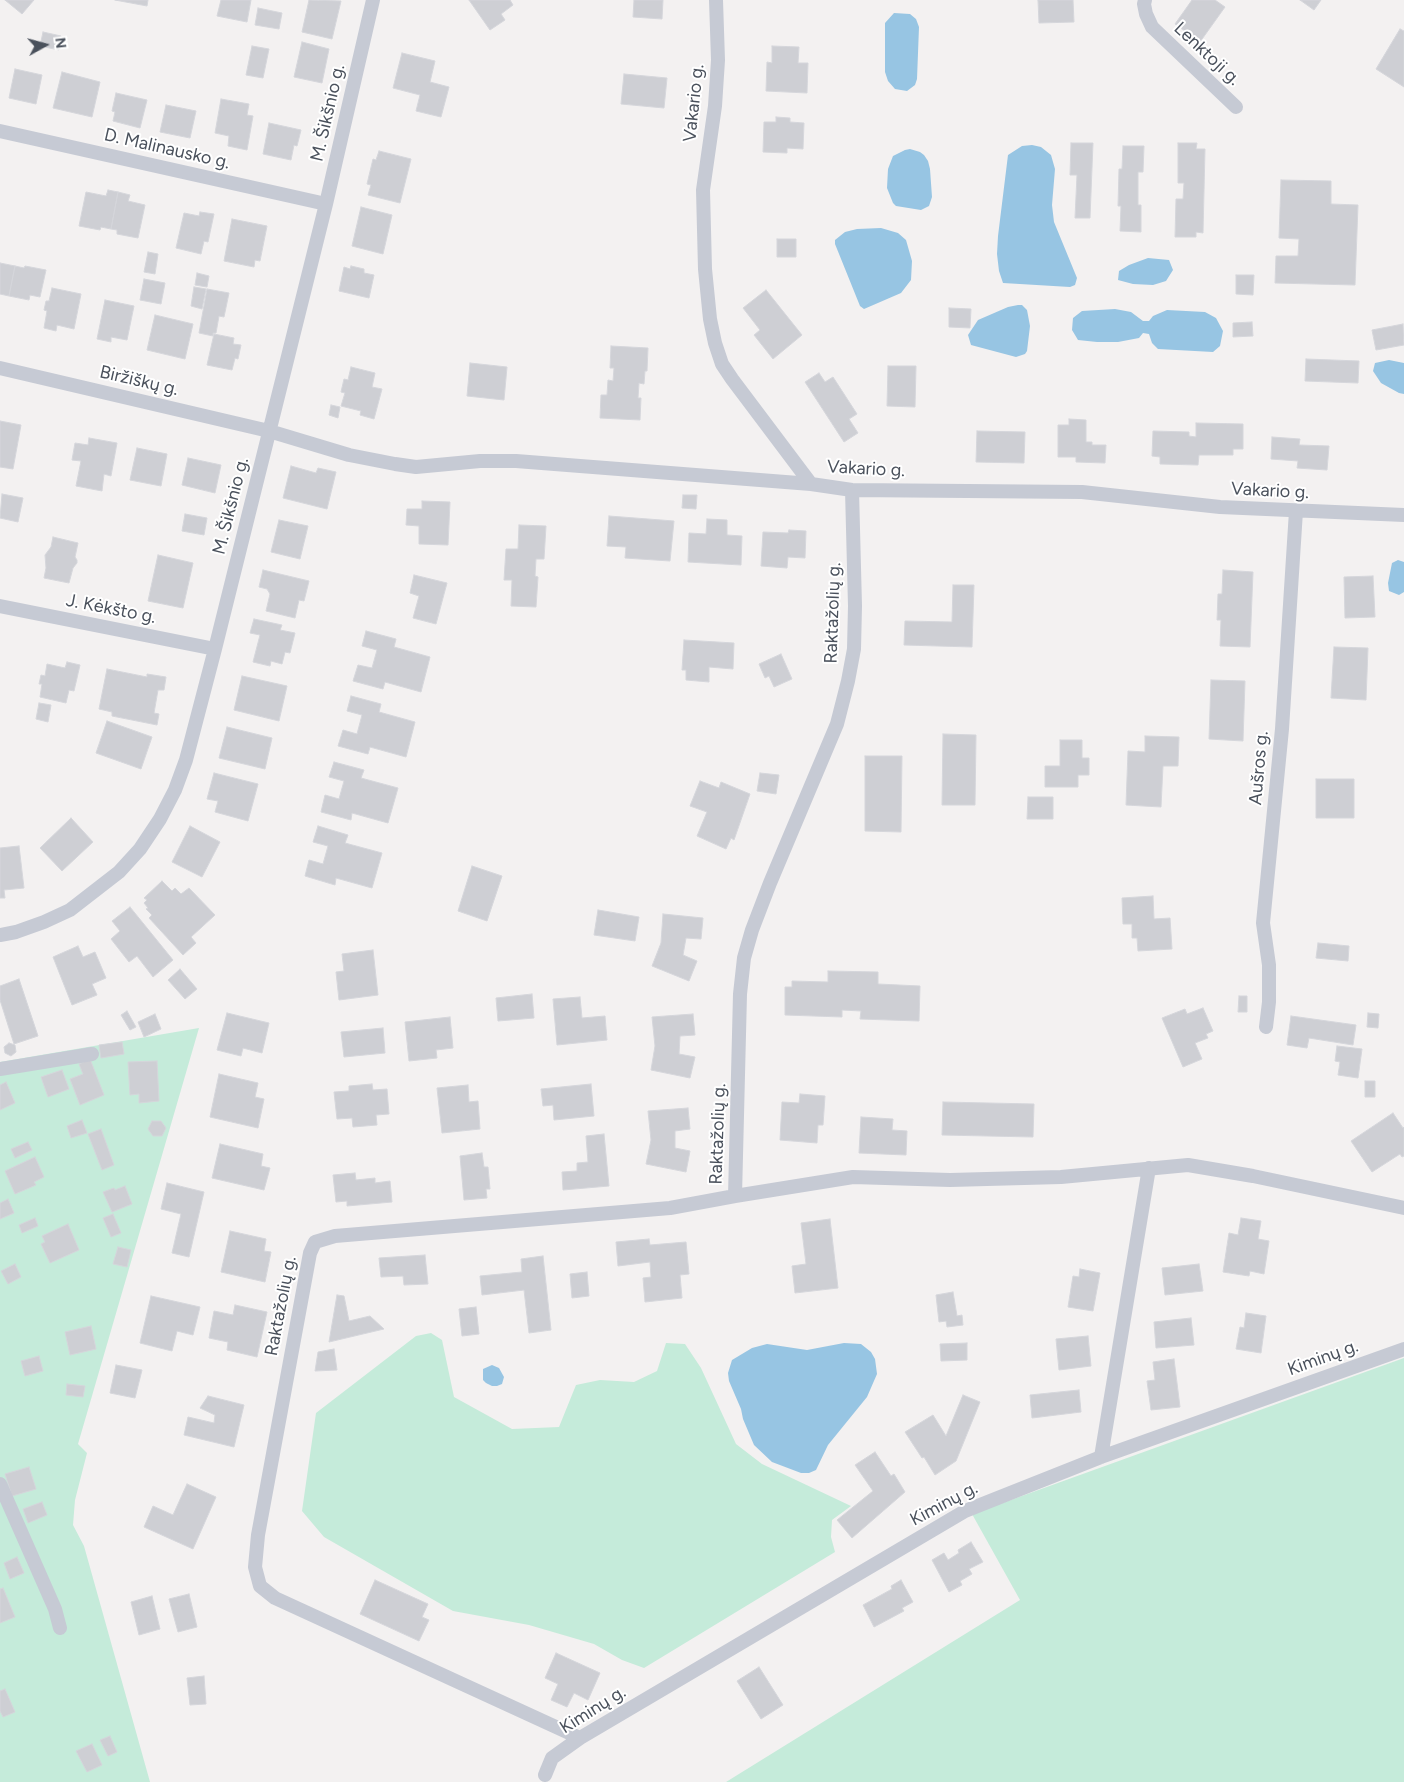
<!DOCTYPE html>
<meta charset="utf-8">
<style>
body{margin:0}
#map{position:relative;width:1404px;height:1782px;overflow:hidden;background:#f3f1f1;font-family:Figtree,sans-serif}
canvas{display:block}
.north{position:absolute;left:20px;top:20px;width:50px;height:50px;-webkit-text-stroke:4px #fff;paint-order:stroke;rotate:83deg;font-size:14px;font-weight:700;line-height:20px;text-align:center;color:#4a515c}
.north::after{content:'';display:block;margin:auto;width:18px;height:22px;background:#4a515c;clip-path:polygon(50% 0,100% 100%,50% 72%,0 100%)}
</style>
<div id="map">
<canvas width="1404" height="1782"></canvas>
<div class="north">N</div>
</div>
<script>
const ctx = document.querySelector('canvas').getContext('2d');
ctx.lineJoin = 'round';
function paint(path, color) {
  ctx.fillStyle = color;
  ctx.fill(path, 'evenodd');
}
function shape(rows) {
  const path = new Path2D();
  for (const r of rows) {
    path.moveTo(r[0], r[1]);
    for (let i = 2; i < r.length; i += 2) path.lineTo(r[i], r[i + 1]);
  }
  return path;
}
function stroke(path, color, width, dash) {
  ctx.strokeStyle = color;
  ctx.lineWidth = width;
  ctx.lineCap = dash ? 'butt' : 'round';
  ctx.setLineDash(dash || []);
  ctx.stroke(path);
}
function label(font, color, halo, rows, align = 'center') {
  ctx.font = font + ' Figtree,sans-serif';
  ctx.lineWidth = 4;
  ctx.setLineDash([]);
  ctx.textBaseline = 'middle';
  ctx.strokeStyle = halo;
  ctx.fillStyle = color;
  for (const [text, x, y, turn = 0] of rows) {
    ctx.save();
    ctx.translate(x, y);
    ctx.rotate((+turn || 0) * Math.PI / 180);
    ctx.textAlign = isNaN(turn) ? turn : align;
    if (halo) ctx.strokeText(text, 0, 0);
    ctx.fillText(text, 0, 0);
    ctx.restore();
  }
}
const green = shape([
 [199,1028,78,1444,87,1453,75,1500,73,1525,84,1546,150,1782,0,1782,0,1062],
 [431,1333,442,1340,454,1397,512,1429,559,1427,576,1385,600,1380,634,1382,657,1371,666,1343,685,1344,701,1368,736,1444,762,1464,851,1506,832,1520,831,1537,835,1552,644,1668,622,1660,594,1644,529,1625,453,1611,324,1537,302,1511,316,1413,416,1336],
 [1404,1358,1404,1782,726,1782,1020,1600,972,1514]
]);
const water = shape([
 [894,13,910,14,916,19,919,27,917,79,915,85,907,91,895,89,888,81,885,72,885,23],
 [1032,145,1041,147,1051,155,1055,169,1052,205,1054,222,1077,278,1075,285,1070,287,1003,283,999,271,997,254,998,236,1008,155,1022,146],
 [910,149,920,152,924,155,928,161,930,169,932,197,929,206,921,210,896,206,893,203,887,188,888,169,893,156,905,150],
 [881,228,898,233,906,240,912,261,911,280,901,293,864,309,860,306,835,244,835,240,845,232,857,229],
 [1148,258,1169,260,1173,270,1166,281,1153,285,1133,284,1118,280,1119,271,1129,265],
 [1018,305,1022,305,1027,310,1030,326,1027,351,1025,354,1016,357,971,345,968,335,978,320,1008,307],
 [1115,309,1131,312,1143,321,1149,321,1153,316,1167,310,1205,312,1216,318,1223,331,1220,346,1213,352,1158,349,1152,343,1149,334,1143,333,1139,338,1118,342,1097,342,1078,340,1072,330,1073,318,1082,311],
 [1389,360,1404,363,1404,394,1399,393,1381,383,1373,371,1375,363],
 [1398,560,1404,562,1404,592,1399,595,1389,591,1388,583,1392,563],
 [844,1343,861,1344,871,1352,875,1359,877,1374,867,1397,828,1445,816,1470,809,1473,801,1473,772,1462,754,1445,743,1419,741,1409,729,1381,728,1373,732,1360,752,1348,767,1344,807,1350],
 [492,1365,499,1368,504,1377,502,1384,497,1386,492,1386,486,1383,483,1380,483,1369]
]);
const building = shape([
 [5,0,34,0,22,14,5,0],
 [115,0,148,0,147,6,115,0],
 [221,0,251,0,247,22,217,16,221,0],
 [309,0,341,1,332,39,302,32,309,0],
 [469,0,510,0,513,5,501,14,505,20,490,30,469,0],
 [634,0,663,0,662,19,633,17,634,0],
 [1038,0,1073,0,1074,22,1039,23,1038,0],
 [1192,0,1215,0,1225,7,1200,42,1175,24,1192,0],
 [1300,0,1321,0,1314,10,1300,0],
 [258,8,282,13,279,29,255,25,258,8],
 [1400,29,1404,31,1404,87,1376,69,1400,29],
 [43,32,61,36,59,50,40,46,43,32],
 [302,42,329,49,322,83,294,77,302,42],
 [252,46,269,49,263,78,246,75,252,46],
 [772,46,799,47,798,63,808,63,807,93,766,91,767,62,772,63,772,46],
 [402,53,435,61,430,82,449,87,441,117,416,111,420,95,393,88,402,53],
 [15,69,42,75,36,104,9,98,15,69],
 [62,72,100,82,92,117,53,108,62,72],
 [624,74,667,78,664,108,621,104,624,74],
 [116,93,147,100,140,128,113,121,115,112,112,111,116,93],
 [221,99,249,104,247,115,253,116,247,150,228,146,229,136,215,133,221,99],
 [166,105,196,111,190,138,160,132,166,105],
 [776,117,790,118,790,122,804,123,803,149,787,148,787,153,763,152,764,122,776,122,776,117],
 [269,123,301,130,297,146,294,145,291,160,263,154,269,123],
 [1071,143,1093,143,1090,218,1075,218,1077,175,1070,175,1071,143],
 [1178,143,1197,143,1196,149,1205,149,1203,233,1196,232,1196,237,1175,237,1176,199,1183,199,1184,183,1178,183,1178,143],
 [1123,146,1144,146,1143,172,1138,172,1138,205,1141,205,1141,232,1120,231,1121,206,1118,206,1119,169,1122,169,1123,146],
 [379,151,411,159,400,203,368,195,371,185,367,184,373,159,376,160,379,151],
 [1281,180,1331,181,1331,204,1358,205,1355,285,1275,283,1276,256,1298,256,1299,239,1279,238,1281,180],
 [108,190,118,192,111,229,101,227,100,230,79,226,86,192,106,196,108,190],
 [118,192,130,195,128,201,145,205,138,238,117,234,117,230,111,229,118,192],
 [361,207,392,215,383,254,352,246,361,207],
 [200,212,214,214,208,242,204,241,201,254,176,248,184,213,199,216,200,212],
 [232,219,267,226,260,261,255,260,254,267,224,261,232,219],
 [777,239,796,239,796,257,777,257,777,239],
 [148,252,158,254,155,274,144,272,148,252],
 [0,263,15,266,9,296,0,294,0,263],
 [15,266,24,268,25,266,46,270,40,297,30,295,29,300,9,296,15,266],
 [351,266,364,269,364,273,374,275,369,298,339,291,344,267,350,269,351,266],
 [197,273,209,276,207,287,195,285,197,273],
 [1236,275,1254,275,1253,295,1236,294,1236,275],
 [144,279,165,283,161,304,140,300,144,279],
 [194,287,206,289,202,309,191,306,194,287],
 [52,288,81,294,74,329,57,325,56,331,44,328,47,311,44,310,46,301,49,301,52,288],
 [207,289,229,293,224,317,219,316,216,333,213,333,213,336,199,333,207,289],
 [766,290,802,335,773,359,754,335,760,330,743,308,766,290],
 [105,300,134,306,127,340,111,337,111,342,97,339,105,300],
 [949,308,971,309,970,328,949,327,949,308],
 [155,315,193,324,185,359,147,350,155,315],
 [1252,322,1253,336,1233,337,1233,323,1252,322],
 [1403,324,1404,345,1376,350,1372,330,1403,324],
 [214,334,234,338,233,344,241,345,238,359,235,358,232,370,207,365,214,334],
 [611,346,648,348,647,371,645,371,644,384,639,383,638,398,641,398,640,420,600,418,601,395,607,395,608,380,613,381,614,368,610,368,611,346],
 [1306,359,1359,361,1358,383,1305,381,1306,359],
 [470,363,507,367,504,400,467,396,470,363],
 [888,366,916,366,915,407,887,406,888,366],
 [351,367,375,373,372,387,382,389,374,419,360,415,361,411,341,406,345,393,341,392,344,379,348,380,351,367],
 [819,373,825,382,833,377,857,414,849,419,858,433,844,442,805,382,819,373],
 [331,405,340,407,338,418,329,415,331,405],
 [1069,419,1086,420,1086,442,1092,442,1092,445,1106,445,1105,463,1076,462,1076,457,1058,457,1058,425,1069,425,1069,419],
 [0,421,21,425,13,469,0,467,0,421],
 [1196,423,1243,424,1243,449,1233,449,1233,455,1199,455,1198,465,1160,464,1160,457,1152,456,1153,431,1189,432,1189,436,1196,437,1196,423],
 [977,431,1025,432,1024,463,976,462,977,431],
 [1272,437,1300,439,1299,445,1329,446,1327,470,1297,468,1298,461,1271,459,1272,437],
 [89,438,117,443,111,476,104,474,102,491,76,486,81,461,72,460,75,443,88,445,89,438],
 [137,448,167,454,161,486,130,480,137,448],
 [188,458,221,465,215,493,182,485,188,458],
 [291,466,316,473,318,468,336,472,327,509,283,498,291,466],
 [2,494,23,498,18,522,0,518,2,494],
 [683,495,697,495,696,509,682,508,683,495],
 [422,501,450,502,448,545,419,544,419,526,406,525,407,509,422,509,422,501],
 [185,514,207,518,204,535,182,531,185,514],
 [609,516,674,521,670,561,625,558,626,547,607,546,609,516],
 [707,519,727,520,727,535,742,536,741,565,688,562,689,533,706,534,707,519],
 [279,520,308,526,300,559,271,552,279,520],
 [519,525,546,526,544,559,536,559,535,576,538,577,536,607,511,606,512,580,504,580,506,549,518,549,519,525],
 [789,530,806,531,805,558,788,557,787,568,761,566,763,532,788,533,789,530],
 [53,537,78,543,75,557,77,560,77,563,73,568,69,583,44,578,46,568,45,555,51,547,53,537],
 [158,555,193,563,183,608,148,601,158,555],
 [263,570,309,581,304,601,299,600,295,618,266,611,270,594,267,589,259,587,263,570],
 [1223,570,1253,572,1250,647,1220,646,1221,620,1217,620,1218,594,1222,594,1223,570],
 [414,575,447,583,436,624,413,618,419,596,410,593,414,575],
 [1373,576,1375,617,1345,618,1344,577,1373,576],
 [953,585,974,585,972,647,904,645,905,621,952,622,953,585],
 [254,619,282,625,280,630,295,633,290,653,285,652,282,664,271,661,270,666,253,662,260,635,250,633,254,619],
 [366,631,396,639,394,647,430,657,421,692,385,682,383,689,353,681,358,665,372,668,377,650,362,646,366,631],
 [684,640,734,643,733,669,709,667,709,682,686,680,686,670,682,670,684,640],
 [1334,647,1368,648,1366,700,1331,698,1334,647],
 [781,654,792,679,774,687,769,676,765,678,759,664,781,654],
 [67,662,80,665,74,691,69,690,66,703,40,697,42,684,39,684,41,675,45,676,47,664,65,668,67,662],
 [107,669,147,677,147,674,166,677,164,690,158,690,154,713,159,714,157,725,112,716,112,712,99,709,107,669],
 [242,676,287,686,279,721,234,710,242,676],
 [1211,680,1245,681,1243,741,1209,739,1211,680],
 [351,696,381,704,379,712,415,722,406,757,370,747,368,754,338,746,343,730,357,734,362,715,347,711,351,696],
 [39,703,51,705,48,722,36,719,39,703],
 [107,721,152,737,141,769,96,753,107,721],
 [227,727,272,738,265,769,219,758,227,727],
 [943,734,976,735,975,805,942,805,943,734],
 [1145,736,1179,737,1178,766,1163,766,1161,807,1126,805,1128,751,1145,752,1145,736],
 [1060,740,1082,740,1082,758,1089,758,1089,775,1078,775,1078,787,1045,787,1045,766,1060,766,1060,740],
 [865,756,902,756,901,832,865,831,865,756],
 [334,762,364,770,361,778,398,788,388,823,352,813,351,820,321,812,325,795,339,799,344,781,329,777,334,762],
 [214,773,258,784,248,821,215,812,218,801,207,799,214,773],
 [760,773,779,775,776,794,757,791,760,773],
 [1316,779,1354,779,1354,818,1316,818,1316,779],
 [700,781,719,788,721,782,750,794,734,840,731,838,726,849,697,836,707,812,690,806,700,781],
 [1028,797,1053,797,1053,819,1027,819,1028,797],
 [71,818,93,842,62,871,40,848,71,818],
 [190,826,220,842,202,877,172,862,190,826],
 [318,826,348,835,345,843,382,853,372,888,336,878,335,885,305,876,309,860,323,864,328,846,313,842,318,826],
 [19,846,24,888,4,890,5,898,0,898,0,848,19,846],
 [472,866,502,876,487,921,458,911,472,866],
 [162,881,172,891,175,888,181,894,189,888,215,915,191,937,196,943,183,955,149,918,152,915,146,909,148,908,144,903,147,900,144,898,162,881],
 [1153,896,1154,919,1170,918,1172,949,1138,951,1137,938,1132,938,1132,924,1123,924,1122,898,1153,896],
 [130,907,173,960,153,977,137,956,129,962,111,939,120,931,112,921,130,907],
 [598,910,639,917,635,941,594,935,598,910],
 [663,914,703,918,701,939,686,938,683,955,697,961,689,981,652,966,661,943,663,914],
 [1318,943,1349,946,1348,961,1316,958,1318,943],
 [78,946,83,957,95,952,106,978,92,984,97,995,72,1005,53,957,78,946],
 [373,950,378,995,339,1000,336,972,344,971,342,954,373,950],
 [180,969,197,989,185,999,168,980,180,969],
 [828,971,878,972,878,984,920,986,919,1021,860,1019,861,1011,842,1010,842,1017,785,1015,785,987,792,987,792,981,828,982,828,971],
 [19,979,38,1036,14,1044,0,1000,0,986,19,979],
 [532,994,534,1018,498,1021,496,998,532,994],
 [1239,996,1247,996,1247,1012,1238,1012,1239,996],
 [580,997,582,1018,605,1016,607,1040,557,1045,553,999,580,997],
 [1203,1008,1213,1031,1206,1034,1208,1038,1195,1043,1202,1059,1183,1067,1162,1018,1185,1009,1187,1014,1203,1008],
 [127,1011,136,1027,130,1030,121,1015,127,1011],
 [227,1013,269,1023,262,1053,243,1048,241,1056,217,1050,227,1013],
 [1368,1013,1379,1014,1378,1028,1367,1027,1368,1013],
 [155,1014,161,1029,144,1037,138,1022,155,1014],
 [693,1014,695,1035,680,1036,679,1054,695,1057,690,1078,651,1070,655,1046,652,1017,693,1014],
 [1291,1016,1356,1025,1353,1045,1309,1038,1307,1048,1287,1045,1291,1016],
 [450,1017,453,1048,436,1050,437,1058,409,1061,405,1022,450,1017],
 [383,1028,385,1053,344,1057,341,1032,383,1028],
 [122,1042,124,1054,101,1058,99,1045,122,1042],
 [9,1043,15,1045,16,1052,11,1056,5,1053,4,1047,9,1043],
 [1337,1046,1362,1049,1358,1078,1338,1075,1340,1062,1335,1061,1337,1046],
 [90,1059,104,1095,80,1105,70,1079,83,1074,79,1064,90,1059],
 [157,1061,159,1101,139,1103,139,1094,130,1095,128,1062,157,1061],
 [62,1070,69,1089,48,1097,41,1077,62,1070],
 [219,1074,258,1083,255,1097,264,1099,258,1128,210,1117,219,1074],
 [1365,1081,1375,1081,1375,1097,1365,1097,1365,1081],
 [6,1082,15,1103,0,1110,0,1085,6,1082],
 [372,1084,373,1090,387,1089,389,1114,376,1115,377,1125,353,1127,352,1118,337,1119,334,1092,349,1091,349,1086,372,1084],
 [591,1084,594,1116,554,1120,553,1105,543,1106,541,1089,591,1084],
 [468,1085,469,1102,478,1101,480,1129,442,1133,437,1088,468,1085],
 [800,1094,825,1096,823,1125,818,1125,817,1143,780,1140,782,1102,799,1103,800,1094],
 [943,1102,1034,1104,1033,1137,942,1135,943,1102],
 [688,1108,690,1129,675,1131,675,1148,690,1151,686,1172,646,1164,651,1140,648,1111,688,1108],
 [1393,1113,1403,1128,1404,1127,1404,1156,1402,1157,1400,1154,1372,1172,1351,1141,1393,1113],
 [861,1117,893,1119,892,1130,907,1131,906,1155,859,1153,861,1117],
 [82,1120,87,1133,71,1138,67,1126,82,1120],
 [152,1121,161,1121,166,1128,162,1136,153,1136,148,1129,152,1121],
 [101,1129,114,1165,102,1170,88,1134,101,1129],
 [604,1134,609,1186,563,1190,562,1172,577,1171,577,1163,588,1162,586,1136,604,1134],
 [28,1142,32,1150,15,1158,11,1149,28,1142],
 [220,1144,263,1154,261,1166,270,1168,264,1190,212,1178,220,1144],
 [482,1153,484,1167,488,1167,490,1189,486,1189,487,1198,464,1200,460,1156,482,1153],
 [35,1157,44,1177,34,1182,36,1185,15,1194,5,1171,35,1157],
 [355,1173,356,1180,375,1178,375,1183,390,1181,392,1202,347,1206,347,1201,336,1202,333,1175,355,1173],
 [167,1183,204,1192,189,1257,172,1253,181,1214,161,1209,167,1183],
 [125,1186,132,1204,112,1212,103,1192,114,1188,115,1190,125,1186],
 [8,1199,14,1213,0,1219,0,1203,8,1199],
 [113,1214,121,1233,111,1237,103,1218,113,1214],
 [35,1218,38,1226,22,1233,19,1225,35,1218],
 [1241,1218,1261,1221,1258,1239,1269,1241,1264,1274,1250,1271,1249,1276,1223,1272,1229,1233,1238,1235,1241,1218],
 [830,1219,838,1288,795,1293,792,1266,806,1264,801,1223,830,1219],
 [68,1224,79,1250,50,1263,41,1244,45,1242,42,1236,68,1224],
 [230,1231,266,1239,264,1251,271,1252,265,1282,221,1272,230,1231],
 [649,1239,650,1245,686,1242,689,1274,680,1275,682,1298,645,1302,643,1278,651,1277,650,1262,618,1266,616,1242,649,1239],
 [118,1247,131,1250,127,1267,113,1264,118,1247],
 [425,1255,428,1284,404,1285,403,1276,381,1277,379,1258,425,1255],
 [543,1256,551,1330,529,1333,524,1290,482,1295,480,1276,522,1272,521,1259,543,1256],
 [15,1264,21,1277,8,1284,1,1271,15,1264],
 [1199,1264,1203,1291,1165,1295,1162,1268,1199,1264],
 [1080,1269,1100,1273,1093,1311,1068,1307,1073,1276,1079,1277,1080,1269],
 [587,1272,589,1296,572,1298,570,1274,587,1272],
 [953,1292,957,1316,962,1315,963,1325,947,1327,946,1321,939,1322,936,1295,953,1292],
 [337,1295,344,1296,349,1321,370,1316,384,1329,329,1342,337,1295],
 [151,1296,200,1307,193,1335,177,1331,172,1351,140,1343,151,1296],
 [235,1305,267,1312,257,1357,227,1350,228,1342,209,1338,214,1311,233,1315,235,1305],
 [476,1307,479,1334,462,1336,459,1309,476,1307],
 [1246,1313,1266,1316,1261,1353,1236,1349,1240,1327,1244,1328,1246,1313],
 [1191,1318,1194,1345,1156,1348,1154,1322,1191,1318],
 [91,1326,96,1349,70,1355,65,1332,91,1326],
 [1088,1336,1091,1366,1059,1370,1056,1339,1088,1336],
 [967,1343,967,1360,941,1361,940,1344,967,1343],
 [334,1349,337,1370,315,1371,318,1352,334,1349],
 [39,1356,43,1371,25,1376,21,1361,39,1356],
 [1174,1359,1180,1407,1151,1410,1147,1381,1155,1380,1153,1362,1174,1359],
 [116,1365,142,1370,135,1398,110,1393,116,1365],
 [67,1384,85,1386,83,1397,66,1395,67,1384],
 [1079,1390,1081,1412,1032,1418,1030,1395,1079,1390],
 [963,1395,980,1402,956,1461,935,1475,924,1457,922,1458,905,1432,933,1415,946,1436,963,1395],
 [208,1396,244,1405,234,1447,184,1435,188,1417,214,1423,215,1415,200,1408,208,1396],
 [875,1452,891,1476,894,1474,905,1492,852,1538,837,1520,873,1491,855,1465,875,1452],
 [29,1467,36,1489,12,1496,5,1474,29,1467],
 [187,1484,216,1497,193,1549,144,1527,153,1506,173,1515,187,1484],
 [42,1502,47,1515,28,1523,23,1509,42,1502],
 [971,1542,983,1562,969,1569,972,1574,960,1581,962,1585,949,1592,932,1560,944,1553,948,1560,959,1553,958,1550,971,1542],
 [17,1557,24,1573,10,1579,4,1563,17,1557],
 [375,1580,428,1604,422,1617,429,1620,419,1641,360,1614,375,1580],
 [901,1580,913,1602,902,1608,904,1611,874,1627,863,1605,892,1589,891,1586,901,1580],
 [3,1588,15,1617,0,1623,0,1589,3,1588],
 [189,1594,197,1627,178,1632,169,1599,189,1594],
 [152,1596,160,1629,139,1635,131,1602,152,1596],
 [556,1653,600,1673,588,1700,574,1693,567,1707,551,1700,558,1684,545,1678,556,1653],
 [759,1667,783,1705,761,1719,737,1681,759,1667],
 [204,1676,206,1704,190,1705,187,1678,204,1676],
 [5,1689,15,1712,3,1717,0,1711,0,1691,5,1689],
 [110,1736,117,1752,108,1756,100,1740,110,1736],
 [92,1744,102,1765,87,1772,76,1751,92,1744]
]);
const minor = shape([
 [716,0,718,60,715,106,703,190,705,269,710,319,715,343,722,364,732,379,811,484,852,490,1082,492,1220,507,1404,515],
 [1145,0,1144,4,1146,14,1152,27,1236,107],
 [0,131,326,204],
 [0,368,269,431,349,455,395,464,416,467,480,461,516,461,811,484],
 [0,606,215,649],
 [0,935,16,932,44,922,70,910,119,872,140,849,160,819,175,790,186,760,215,649,326,204,373,0],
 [1266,1027,1269,1002,1269,965,1263,923,1282,729,1296,511],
 [0,1069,92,1054],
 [735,1196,853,1177,950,1180,1061,1177,1188,1165,1253,1176,1404,1208],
 [1101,1457,1149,1168],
 [0,1484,55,1609,60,1628],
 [580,1738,275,1598,260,1586,255,1567,258,1535,310,1253,315,1242,335,1236,670,1208,735,1196,740,994,744,958,752,930,770,883,837,724,848,681,854,649,855,606,852,490],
 [545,1775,552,1758,580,1738,965,1511,1101,1457,1404,1349]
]);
const streetNames = [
 ["Lenktoji g.",1207,54,43],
 ["Vakario g.",694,103,-84],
 ["M. Šikšnio g.",328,113,-77],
 ["D. Malinausko g.",167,149,13],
 ["Biržiškų g.",139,381,13],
 ["Vakario g.",866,469,3],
 ["Vakario g.",1270,491,3],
 ["M. Šikšnio g.",231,506,-76],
 ["J. Kėkšto g.",111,609,11],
 ["Raktažolių g.",833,613,-88],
 ["Aušros g.",1259,768,-85],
 ["Raktažolių g.",718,1134,-88],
 ["Raktažolių g.",281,1306,-79],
 ["Kiminų g.",1323,1358,-20],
 ["Kiminų g.",944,1504,-28],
 ["Kiminų g.",593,1710,-32]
];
paint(green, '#c5ebda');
paint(water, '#97c5e3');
paint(building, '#cecfd4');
stroke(building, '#d5d6db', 1);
stroke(minor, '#c6cad4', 14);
label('18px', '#4a515c', '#fff', streetNames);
</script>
